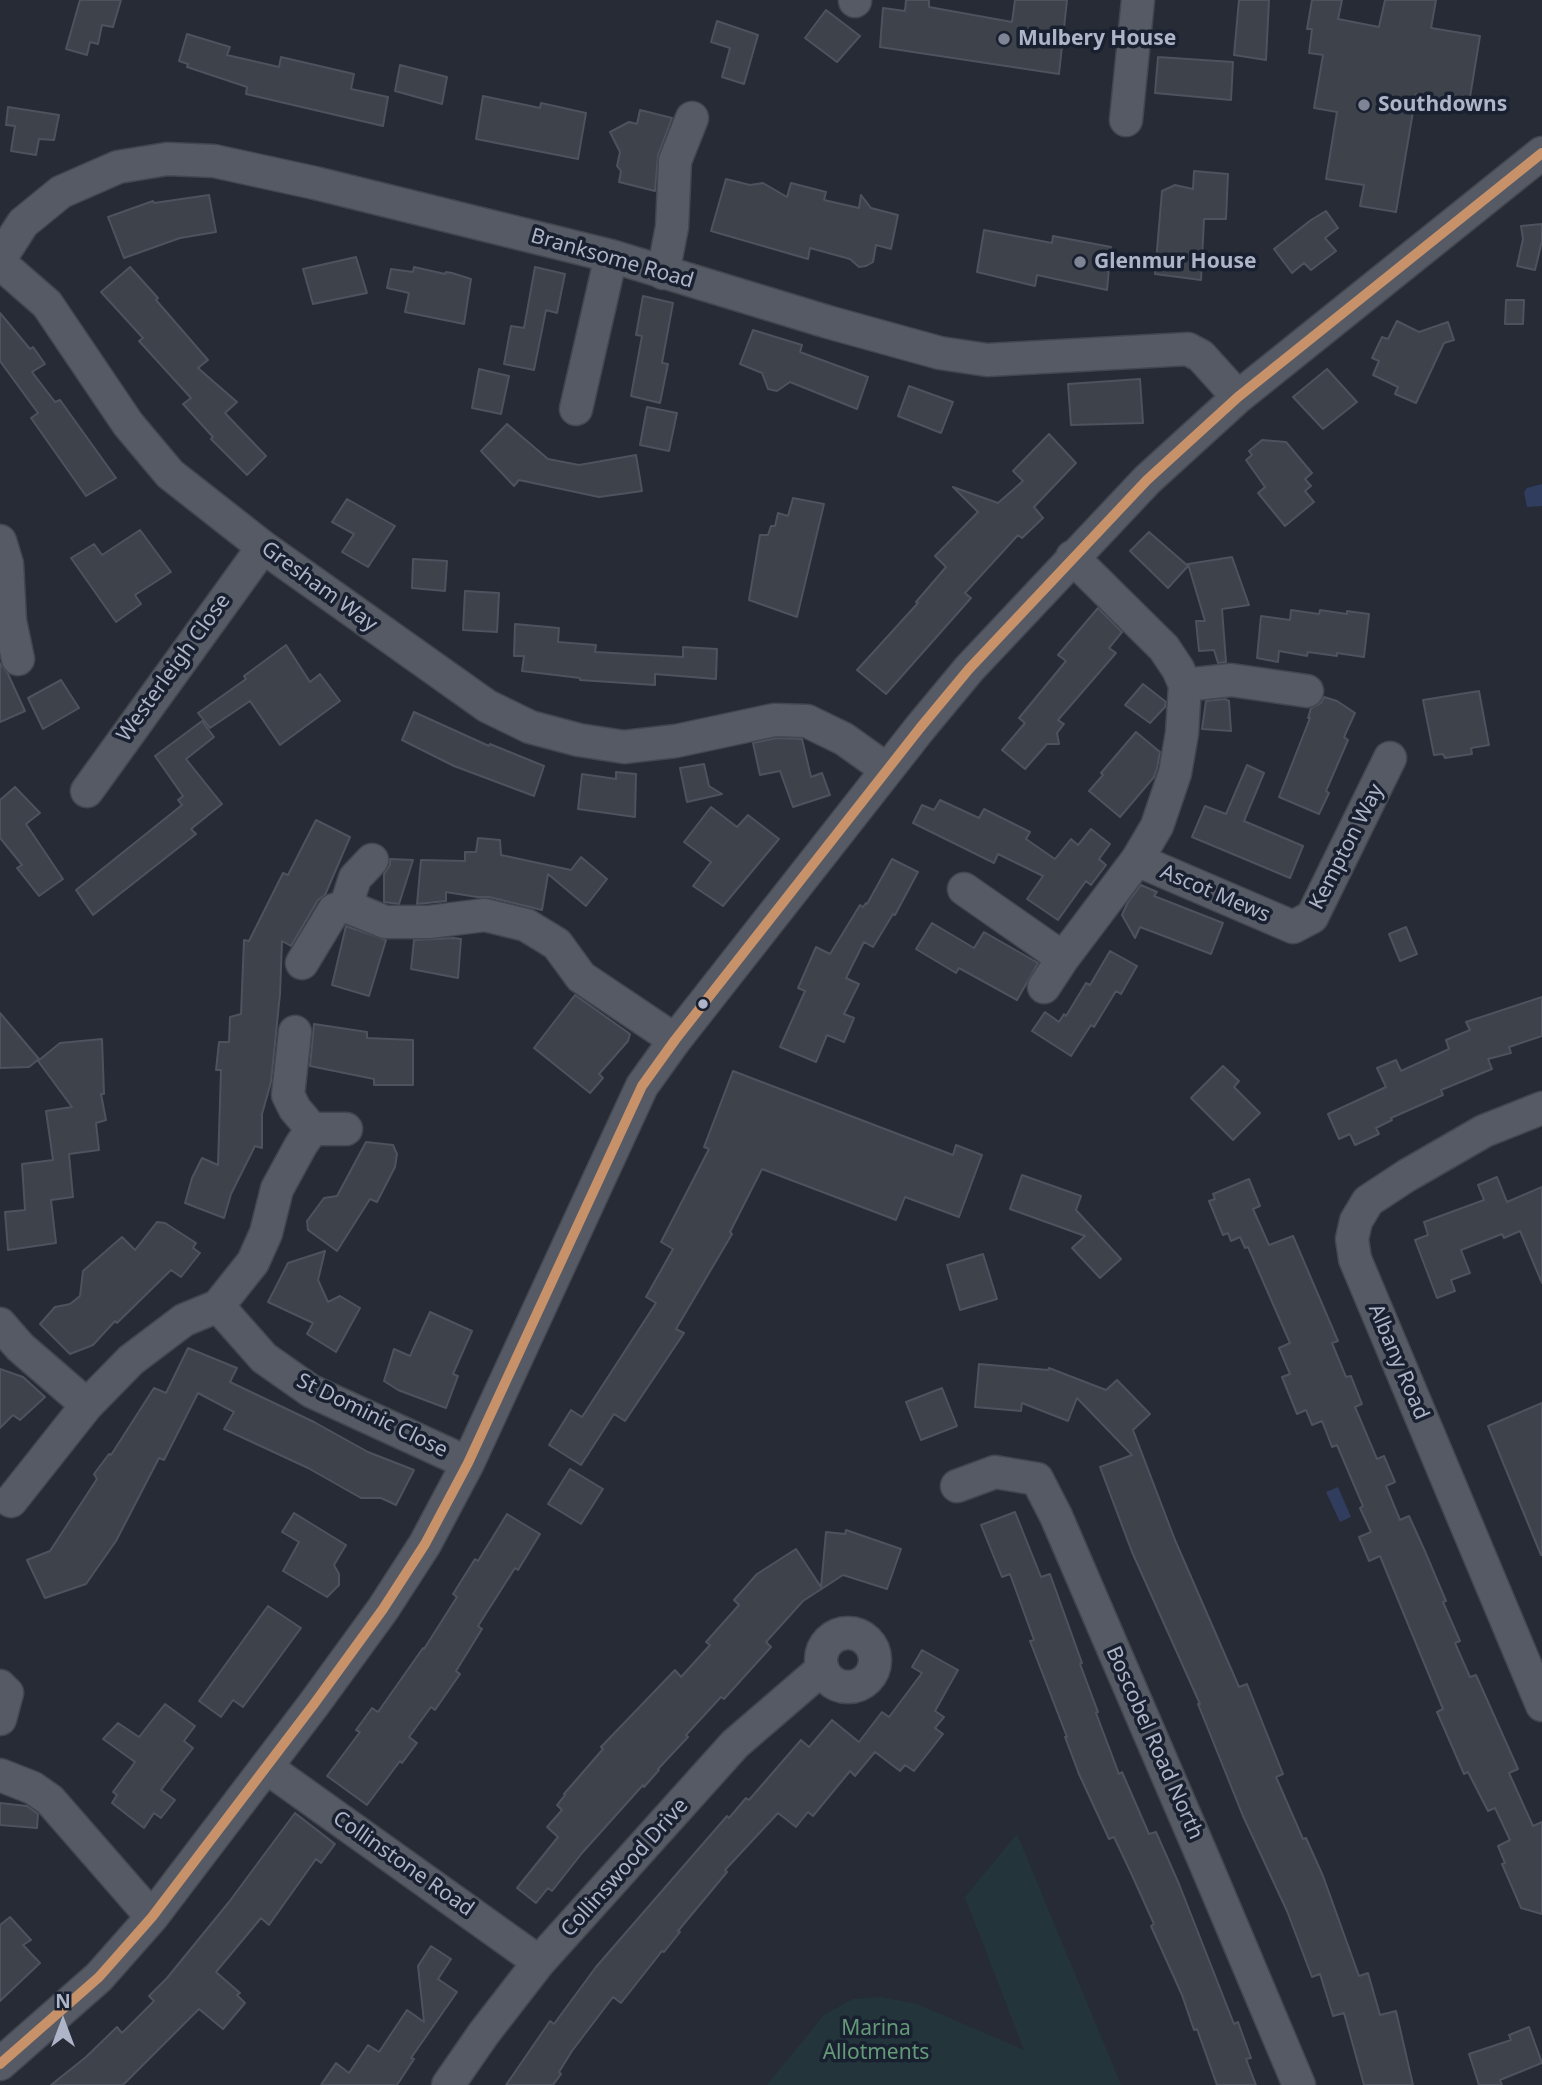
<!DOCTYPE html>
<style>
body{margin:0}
#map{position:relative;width:1542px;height:2085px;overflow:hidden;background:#262b35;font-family:"Noto Sans",sans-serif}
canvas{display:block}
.north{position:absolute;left:28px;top:1987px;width:70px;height:70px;-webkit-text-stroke:5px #192030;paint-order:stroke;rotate:0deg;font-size:19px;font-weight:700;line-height:28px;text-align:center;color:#afb5c8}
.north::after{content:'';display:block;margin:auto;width:24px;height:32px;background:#afb5c8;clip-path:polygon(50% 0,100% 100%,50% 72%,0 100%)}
</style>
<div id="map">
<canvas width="1542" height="2085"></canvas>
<div class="north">N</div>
</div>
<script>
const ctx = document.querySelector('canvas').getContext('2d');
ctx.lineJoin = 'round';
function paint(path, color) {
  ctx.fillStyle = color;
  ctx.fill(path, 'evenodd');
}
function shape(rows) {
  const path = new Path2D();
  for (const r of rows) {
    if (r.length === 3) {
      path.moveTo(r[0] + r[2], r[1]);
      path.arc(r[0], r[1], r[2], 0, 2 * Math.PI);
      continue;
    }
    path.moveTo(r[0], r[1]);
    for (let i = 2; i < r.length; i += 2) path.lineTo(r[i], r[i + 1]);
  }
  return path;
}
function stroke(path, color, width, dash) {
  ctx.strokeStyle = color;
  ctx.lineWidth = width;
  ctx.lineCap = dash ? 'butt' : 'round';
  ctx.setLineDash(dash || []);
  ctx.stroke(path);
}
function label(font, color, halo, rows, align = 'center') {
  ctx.font = font + ' "Noto Sans",sans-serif';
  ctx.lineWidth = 7;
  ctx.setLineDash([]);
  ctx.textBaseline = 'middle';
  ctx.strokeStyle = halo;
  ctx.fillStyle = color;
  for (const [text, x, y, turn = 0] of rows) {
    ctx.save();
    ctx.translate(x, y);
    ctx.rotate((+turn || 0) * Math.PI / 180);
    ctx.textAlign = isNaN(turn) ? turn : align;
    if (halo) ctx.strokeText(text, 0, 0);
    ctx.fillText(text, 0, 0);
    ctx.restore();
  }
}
const green = shape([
 [1017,1834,1121,2085,767,2085,824,2015,853,1999,881,1997,917,2004,1024,2050,965,1897]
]);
const water = shape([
 [1542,484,1542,506,1527,507,1524,492,1527,488],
 [1338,1487,1351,1517,1340,1522,1326,1492]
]);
const building = shape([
 [80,0,121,0,113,27,102,25,98,44,90,42,87,55,66,49,80,0],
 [906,0,929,0,929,7,1012,22,1015,0,1067,0,1059,74,880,47,883,8,905,11,906,0],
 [1239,0,1269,0,1266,60,1234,55,1239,0],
 [1312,0,1342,0,1338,19,1379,27,1385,0,1436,0,1431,28,1480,36,1469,103,1416,94,1396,212,1360,206,1364,185,1326,179,1337,112,1314,108,1323,55,1309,53,1312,29,1307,29,1312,0],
 [826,10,860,36,837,62,805,38,826,10],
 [717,21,758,35,744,84,722,77,730,48,711,42,717,21],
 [187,34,230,47,227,55,279,67,281,57,354,74,351,89,388,97,383,126,246,94,247,87,187,67,188,64,179,61,187,34],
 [1158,57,1233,62,1231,100,1155,93,1158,57],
 [400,65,447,77,442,104,395,91,400,65],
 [483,96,540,108,541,103,586,113,578,159,476,139,483,96],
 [8,107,59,115,54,140,39,139,36,155,11,151,15,126,6,125,8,107],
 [640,110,672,118,658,155,655,191,619,182,621,171,617,166,620,152,610,132,629,122,637,124,640,110],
 [1194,171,1228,174,1226,219,1204,219,1201,280,1155,274,1162,191,1175,185,1193,189,1194,171],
 [726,179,750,185,763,183,787,197,791,183,826,192,824,200,859,208,861,195,871,208,898,215,891,249,876,245,873,262,866,266,859,267,850,259,810,248,808,259,711,231,726,179],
 [209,195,216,232,180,238,124,258,108,217,153,201,154,203,209,195],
 [1326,211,1338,228,1325,238,1336,251,1311,270,1304,263,1292,273,1274,249,1311,220,1326,211],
 [1542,224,1542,241,1535,270,1517,266,1523,239,1521,226,1542,224],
 [984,230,1052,243,1053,236,1111,247,1107,290,1037,275,1035,286,977,272,984,230],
 [356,257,367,293,313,304,303,269,356,257],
 [130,267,158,298,156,300,208,360,198,368,237,402,225,413,266,456,247,475,211,439,213,437,183,404,191,398,139,341,143,338,101,292,130,267],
 [414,267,445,274,446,272,452,273,471,279,464,324,405,312,409,293,387,288,391,269,413,272,414,267],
 [535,267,565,274,557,313,546,310,534,370,504,364,511,326,524,328,535,267],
 [643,296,673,303,662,363,668,364,660,403,631,396,642,336,636,335,643,296],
 [1506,300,1524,300,1523,324,1505,324,1506,300],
 [0,313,30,349,33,347,45,364,32,372,55,402,60,400,116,478,86,496,31,418,38,413,0,361,0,313],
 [1397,321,1419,332,1448,322,1454,340,1444,343,1416,403,1395,394,1398,387,1373,375,1379,361,1372,358,1382,337,1388,339,1397,321],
 [753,330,802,345,800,352,868,377,857,409,790,382,777,391,768,389,762,373,740,364,753,330],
 [479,369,509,376,501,414,472,408,479,369],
 [1327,369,1357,402,1323,429,1293,397,1327,369],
 [1140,379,1143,423,1071,425,1068,384,1140,379],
 [909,386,953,402,941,433,898,416,909,386],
 [647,407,677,413,669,451,640,445,647,407],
 [507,424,548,459,579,465,636,455,642,491,599,497,519,480,514,486,481,451,507,424],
 [1049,434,1076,463,1034,507,1043,518,1022,538,1018,535,965,593,971,598,886,694,857,670,918,603,916,602,946,567,935,556,978,512,953,487,998,503,1023,481,1013,471,1049,434],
 [1262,440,1286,442,1312,473,1305,479,1311,486,1305,491,1314,502,1285,526,1258,493,1265,487,1246,460,1252,455,1249,451,1262,440],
 [793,498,824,504,797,617,749,600,760,535,768,535,771,526,775,526,778,513,788,516,793,498],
 [347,499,395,526,368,567,342,552,354,534,332,522,347,499],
 [140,530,171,572,135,595,141,604,116,622,71,558,94,544,102,555,140,530],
 [1149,532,1188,566,1168,588,1130,551,1149,532],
 [1232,557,1249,605,1222,609,1226,662,1218,663,1214,650,1199,651,1196,621,1205,621,1188,564,1232,557],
 [413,559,447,561,445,591,412,588,413,559],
 [465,591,499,593,497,632,463,630,465,591],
 [1098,608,1122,632,1109,648,1116,653,1058,720,1064,724,1057,733,1059,744,1047,744,1025,769,1002,750,1025,723,1019,718,1066,661,1058,655,1098,608],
 [1291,610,1319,614,1320,610,1347,614,1347,611,1369,614,1364,657,1337,653,1337,656,1308,652,1307,656,1279,651,1278,662,1257,658,1261,616,1290,620,1291,610],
 [515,624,559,628,558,642,596,645,595,652,683,657,683,647,717,649,716,679,655,674,655,685,580,680,580,678,522,671,524,656,514,656,515,624],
 [286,645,310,682,320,674,340,701,280,745,250,701,210,728,198,713,246,679,244,676,286,645],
 [0,663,8,674,25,711,0,722,0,663],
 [61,680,79,708,43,729,28,698,61,680],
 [1143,684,1166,702,1165,707,1150,723,1125,705,1143,684],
 [1479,691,1489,745,1471,748,1472,754,1445,758,1443,754,1434,755,1423,700,1479,691],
 [1324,697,1337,701,1355,713,1344,737,1348,740,1326,791,1329,793,1319,814,1279,797,1310,718,1308,718,1311,708,1321,703,1324,697],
 [1225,699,1229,701,1231,731,1202,729,1206,701,1225,699],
 [414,712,489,746,490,744,544,766,534,796,454,766,402,740,414,712],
 [202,721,214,737,186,759,222,804,191,829,196,834,93,915,76,890,182,805,178,800,183,796,155,756,202,721],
 [1136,732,1160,752,1157,768,1154,777,1120,817,1089,791,1103,775,1101,773,1136,732],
 [776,738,802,739,811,777,822,773,830,795,793,807,780,771,760,775,753,743,776,738],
 [704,764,709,786,722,794,687,802,680,768,704,764],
 [1247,765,1264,773,1244,821,1303,846,1290,878,1192,837,1205,806,1226,814,1247,765],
 [616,772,636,774,635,817,578,809,582,774,616,779,616,772],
 [15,787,40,813,26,824,63,879,39,896,17,868,22,865,0,838,0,800,15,787],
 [940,800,979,818,984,809,1030,832,1026,839,1055,859,1071,839,1078,845,1091,829,1110,844,1099,859,1106,865,1091,885,1086,881,1058,920,1027,899,1043,876,998,854,994,863,913,823,922,805,934,810,940,800],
 [711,807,737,827,748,815,779,839,723,906,693,886,711,862,684,842,711,807],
 [316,820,350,837,325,895,318,900,291,946,282,941,280,994,271,1082,262,1114,262,1148,255,1146,231,1194,224,1218,185,1203,192,1178,202,1158,218,1165,221,1070,216,1070,219,1042,229,1042,230,1017,241,1014,244,940,249,941,283,873,288,875,316,820],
 [478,838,500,840,501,855,571,870,581,857,607,879,586,906,548,874,542,910,489,897,477,897,446,892,446,901,417,904,421,860,465,861,465,852,476,852,478,838],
 [390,859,413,860,399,904,384,902,384,874,390,865,390,859],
 [892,859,918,872,895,915,893,914,873,947,864,942,846,978,859,984,844,1014,854,1018,844,1042,827,1035,816,1062,780,1047,805,991,798,988,816,947,830,954,860,905,863,907,866,903,867,904,892,859],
 [1141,885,1157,892,1154,896,1223,923,1211,954,1140,927,1135,938,1122,915,1128,902,1141,885],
 [932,923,974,948,984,932,1038,963,1017,1000,959,968,956,973,916,949,932,923],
 [346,926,386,940,369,996,332,985,346,926],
 [1406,927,1417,954,1400,961,1389,934,1406,927],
 [453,938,461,939,458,978,411,969,414,940,453,938],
 [1110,951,1137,966,1121,994,1116,991,1094,1027,1091,1025,1071,1056,1032,1031,1045,1012,1059,1022,1064,1014,1066,1016,1086,983,1090,985,1110,951],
 [575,995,630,1034,628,1041,599,1074,603,1078,590,1093,534,1048,575,995],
 [1542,997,1542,1036,1509,1047,1511,1053,1488,1059,1492,1069,1441,1090,1443,1095,1391,1118,1392,1120,1376,1128,1379,1134,1355,1145,1350,1134,1339,1139,1328,1114,1386,1087,1377,1068,1396,1060,1401,1071,1449,1049,1446,1040,1470,1030,1466,1022,1542,997],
 [0,1013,39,1059,29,1067,0,1068,0,1013],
 [314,1024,367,1032,367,1038,413,1040,413,1085,374,1085,374,1079,310,1066,314,1024],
 [102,1039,104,1094,101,1094,106,1120,96,1123,99,1150,69,1154,73,1197,51,1200,56,1243,8,1250,5,1212,25,1210,22,1164,53,1160,46,1111,72,1107,38,1061,60,1043,102,1039],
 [1223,1066,1239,1081,1234,1087,1260,1113,1233,1140,1191,1098,1223,1066],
 [733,1071,953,1155,956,1145,982,1155,959,1217,905,1197,896,1220,762,1169,730,1232,732,1234,676,1329,684,1333,625,1421,614,1414,581,1465,549,1445,571,1410,582,1417,656,1303,646,1297,673,1249,661,1242,709,1149,704,1147,733,1071],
 [366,1142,393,1145,397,1154,395,1167,377,1202,370,1199,337,1251,308,1230,307,1221,324,1198,337,1196,366,1142],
 [1022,1175,1081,1196,1076,1210,1121,1259,1100,1278,1072,1248,1085,1236,1010,1209,1022,1175],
 [1497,1177,1507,1202,1542,1187,1542,1283,1520,1231,1504,1238,1502,1234,1461,1250,1470,1273,1451,1280,1455,1291,1437,1298,1415,1240,1428,1235,1424,1222,1484,1200,1478,1185,1497,1177],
 [1249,1179,1260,1206,1253,1209,1269,1245,1293,1236,1338,1341,1332,1343,1346,1377,1351,1376,1362,1404,1355,1407,1377,1459,1384,1456,1395,1482,1386,1486,1400,1520,1409,1516,1424,1549,1446,1601,1443,1602,1460,1641,1455,1643,1470,1677,1476,1675,1518,1769,1509,1773,1533,1826,1542,1822,1542,1914,1521,1908,1502,1864,1505,1863,1498,1846,1510,1840,1495,1808,1488,1811,1468,1772,1464,1774,1437,1712,1443,1709,1380,1556,1369,1561,1359,1537,1371,1532,1360,1508,1363,1506,1337,1445,1332,1447,1322,1421,1312,1425,1306,1410,1297,1414,1282,1377,1290,1374,1279,1348,1290,1343,1248,1247,1245,1248,1240,1237,1231,1241,1228,1233,1223,1235,1209,1201,1215,1199,1213,1194,1249,1179],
 [157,1222,165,1223,196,1243,193,1248,200,1253,181,1277,171,1270,117,1323,115,1321,93,1345,70,1354,40,1324,55,1307,70,1304,80,1296,83,1271,122,1237,135,1250,157,1222],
 [325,1251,318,1280,328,1302,340,1296,360,1308,336,1352,307,1334,313,1323,268,1302,288,1263,325,1251],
 [983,1254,997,1299,960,1310,947,1265,983,1254],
 [430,1312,472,1331,453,1374,458,1376,446,1408,398,1390,384,1381,394,1349,410,1356,430,1312],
 [188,1348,237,1368,230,1382,314,1422,368,1452,414,1470,396,1505,381,1498,361,1498,308,1468,224,1429,234,1412,198,1393,164,1460,159,1458,116,1541,86,1584,45,1598,27,1560,50,1551,97,1479,94,1474,109,1454,111,1455,154,1388,166,1393,188,1348],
 [979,1364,1048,1370,1049,1368,1106,1390,1117,1380,1150,1414,1133,1430,1175,1540,1239,1687,1247,1684,1283,1774,1276,1777,1303,1839,1306,1838,1323,1876,1359,1976,1368,1973,1380,2015,1396,2011,1413,2085,1364,2085,1344,2013,1333,2016,1320,1974,1312,1977,1287,1911,1243,1816,1198,1704,1200,1704,1132,1552,1100,1467,1132,1455,1077,1398,1068,1421,1022,1403,1021,1411,975,1407,979,1364],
 [0,1369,23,1377,45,1397,20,1420,13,1415,0,1428,0,1369],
 [942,1388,957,1426,921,1440,906,1402,942,1388],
 [1542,1403,1542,1555,1541,1555,1488,1426,1542,1403],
 [570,1469,603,1489,581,1524,548,1504,570,1469],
 [1015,1512,1041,1577,1050,1574,1082,1663,1080,1664,1098,1712,1096,1713,1119,1774,1122,1772,1149,1834,1156,1832,1179,1884,1234,2024,1238,2022,1251,2058,1246,2059,1256,2085,1217,2085,1197,2029,1194,2030,1182,1995,1151,1926,1154,1924,1131,1873,1114,1837,1109,1839,1079,1774,1065,1737,1067,1737,1030,1641,1034,1640,1010,1574,1002,1577,981,1525,1015,1512],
 [294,1513,346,1545,334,1565,339,1574,339,1585,327,1597,283,1571,299,1542,282,1532,294,1513],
 [507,1514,540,1534,518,1570,515,1568,478,1626,482,1629,456,1671,460,1674,435,1710,431,1707,409,1737,417,1743,402,1763,400,1761,367,1805,327,1776,360,1732,356,1730,372,1708,378,1712,423,1648,424,1649,457,1597,453,1594,475,1559,478,1561,507,1514],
 [846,1530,901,1549,887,1589,843,1575,803,1601,766,1642,771,1647,724,1699,721,1697,686,1735,688,1737,658,1769,659,1770,644,1787,643,1785,582,1853,552,1891,548,1888,536,1903,517,1888,558,1837,547,1827,562,1810,557,1805,565,1795,564,1794,603,1749,601,1747,675,1670,681,1677,710,1645,706,1642,739,1605,734,1600,757,1574,796,1549,821,1587,826,1532,845,1534,846,1530],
 [268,1606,301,1628,243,1707,233,1700,221,1717,199,1701,268,1606],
 [922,1650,958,1670,935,1711,944,1717,935,1728,943,1734,914,1771,905,1765,900,1771,875,1752,855,1776,850,1771,813,1816,808,1812,796,1827,778,1813,725,1870,727,1872,678,1931,680,1932,664,1952,662,1951,621,2003,613,1997,572,2051,559,2072,561,2074,553,2085,506,2085,550,2021,554,2024,596,1967,727,1816,729,1818,746,1798,749,1800,801,1740,809,1747,832,1720,859,1742,882,1712,889,1717,922,1673,912,1667,922,1650],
 [165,1704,195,1726,184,1741,193,1748,161,1790,175,1800,161,1818,154,1813,144,1828,112,1803,117,1795,113,1792,135,1762,103,1739,118,1723,139,1737,165,1704],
 [0,1803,27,1806,38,1814,37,1828,0,1825,0,1803],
 [295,1813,335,1844,321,1863,316,1859,269,1925,261,1918,216,1972,240,1993,237,1995,245,2003,223,2029,199,2009,123,2085,51,2085,86,2057,117,2027,122,2033,154,2001,149,1996,167,1978,229,1902,295,1813],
 [10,1917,31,1940,23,1945,40,1963,0,2001,0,1925,10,1917],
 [431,1946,451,1959,438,1979,457,1992,411,2058,414,2059,397,2085,321,2085,336,2063,349,2073,368,2045,379,2052,407,2010,424,2022,418,1966,431,1946],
 [1529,2027,1542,2063,1500,2080,1502,2085,1479,2085,1469,2054,1511,2040,1509,2035,1529,2027]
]);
const minor = shape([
 [855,1,855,0],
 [1126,120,1138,0],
 [0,259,23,223,61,192,118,167,167,159,214,161,315,183,611,256,828,322,940,353,987,360,1188,349,1201,356,1238,397],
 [0,263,47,304,128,424,170,474,263,547,487,706,530,727,579,740,624,747,676,741,774,720,807,721,844,739,886,769],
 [663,273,672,227,675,161,692,118],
 [576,409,611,256],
 [0,541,7,564,10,621,0,623],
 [10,621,18,659],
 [1185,685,1231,680,1307,691],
 [87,791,263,547],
 [1137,860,1293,927,1312,917,1390,758],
 [964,889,1063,958],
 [346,906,385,922,429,922,485,915,526,925,557,944,581,977,675,1040],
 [302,963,334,910,346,906,355,878,372,860],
 [1044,987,1063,958,1137,860,1157,826,1175,773,1182,733,1185,685,1178,669,1164,648,1072,557],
 [295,1032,288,1095,295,1109,312,1129],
 [1542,1108,1484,1131,1406,1176,1368,1201,1356,1221,1352,1239,1355,1259,1542,1705],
 [218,1306,264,1358,311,1391,468,1463],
 [0,1324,20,1347,87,1405],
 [957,1486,995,1472,1037,1479,1056,1516,1204,1860,1299,2085],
 [11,1501,87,1405,131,1360,184,1320,218,1306,253,1262,266,1233,277,1189,301,1145,312,1129,346,1129],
 [848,1660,27],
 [0,1686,7,1693,0,1719],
 [266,1767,539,1962],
 [0,1775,33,1788,50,1800,152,1917],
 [0,2064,99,1977,152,1917,314,1704,383,1609,425,1544,468,1463,642,1086,675,1040,920,728,969,669,1147,480,1238,397,1542,153],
 [448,2085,484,2033,539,1962,735,1744,822,1669]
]);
const bus1 = shape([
 [0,2064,99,1977,152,1917,314,1704,383,1609,425,1544,468,1463,642,1086,675,1040,920,728,969,669,1147,480,1238,397,1542,153]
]);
const markers = [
 [1004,39,7,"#7f8595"],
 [1364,105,7,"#7f8595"],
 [1080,262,7,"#7f8595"],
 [703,1004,6,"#afb5c8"]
];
const poiNames = [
 ["Mulbery House",1018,39],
 ["Southdowns",1378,105],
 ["Glenmur House",1094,262]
];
const streetNames = [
 ["Branksome Road",612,259,16],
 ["Gresham Way",319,587,36],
 ["Westerleigh Close",174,668,-54],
 ["Kempton Way",1347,847,-63],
 ["Ascot Mews",1215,894,23],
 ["Albany Road",1398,1362,67],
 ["St Dominic Close",372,1416,26],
 ["Boscobel Road North",1154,1743,66],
 ["Collinstone Road",403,1864,35],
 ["Collinswood Drive",625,1868,-48]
];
const parkNames = [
 ["Marina",876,2029],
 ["Allotments",876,2053]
];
paint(green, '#23353b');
paint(water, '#303d5e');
paint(building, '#3d424b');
stroke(building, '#4e525e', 2);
stroke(minor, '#42464e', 35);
stroke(minor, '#565a64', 32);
stroke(bus1, '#c7916a', 10);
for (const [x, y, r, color] of markers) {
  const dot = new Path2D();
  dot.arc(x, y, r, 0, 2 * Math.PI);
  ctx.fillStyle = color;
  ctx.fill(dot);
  stroke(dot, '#192030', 2.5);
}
label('bold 21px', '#afb5c8', '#192030', poiNames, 'left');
label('21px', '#afb5c8', '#192030', streetNames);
label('21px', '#649a77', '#192030', parkNames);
</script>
